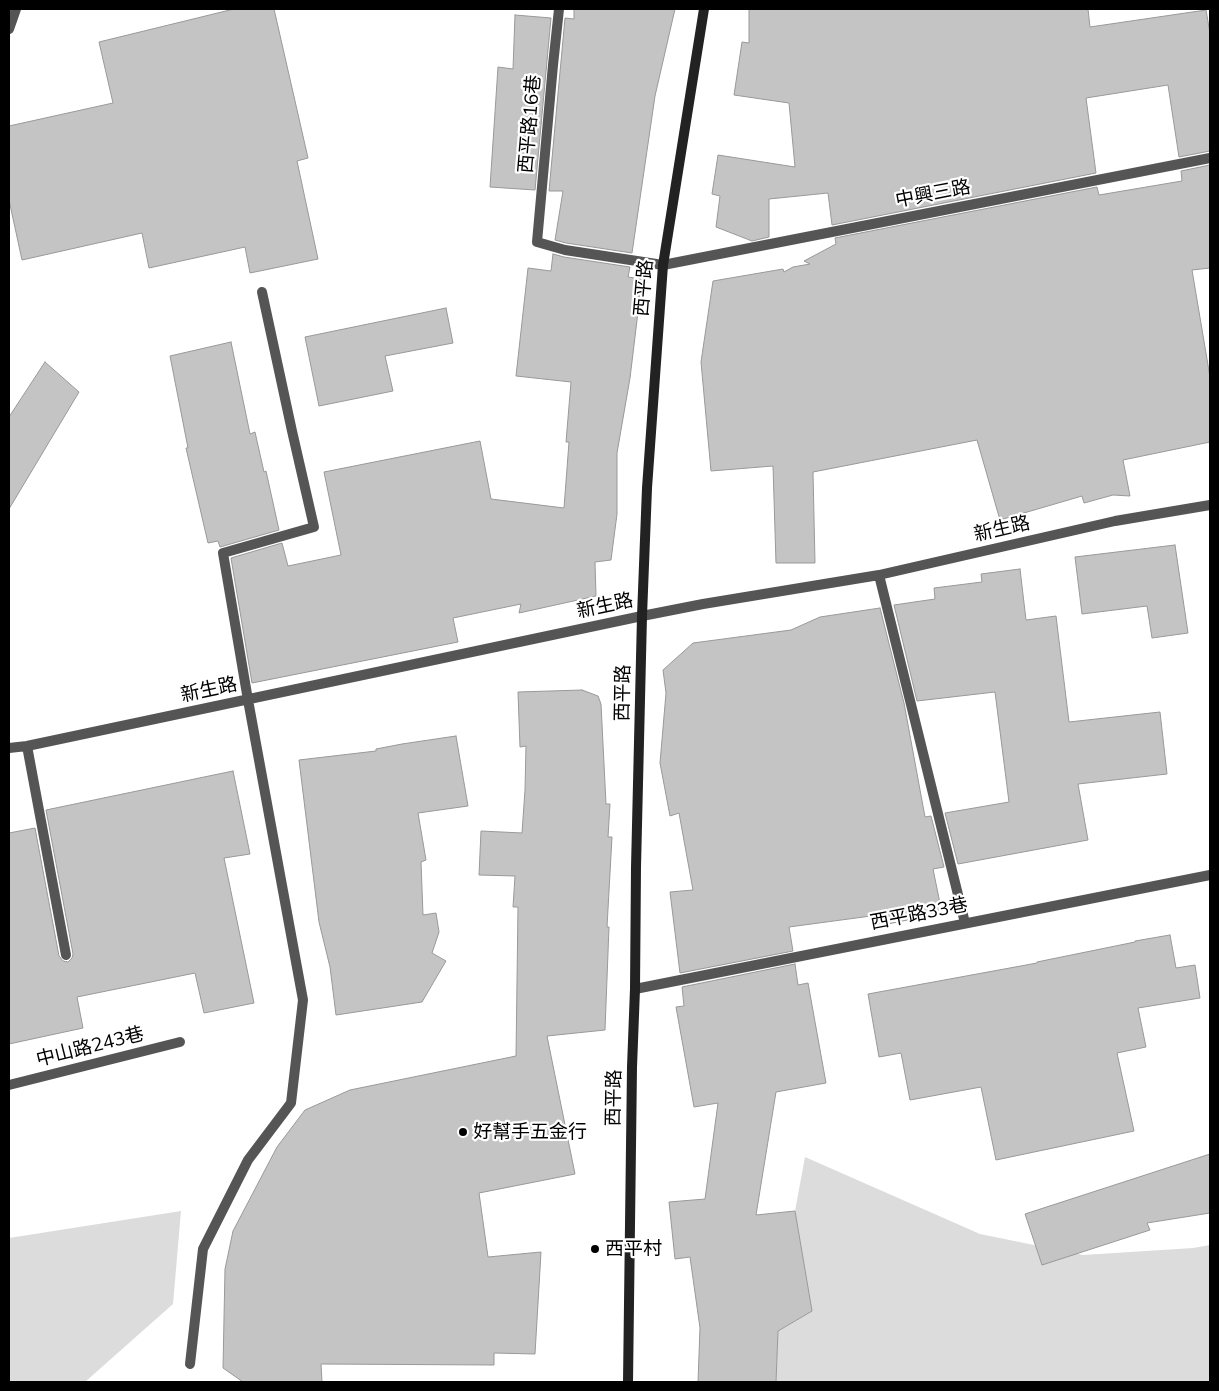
<!DOCTYPE html>
<meta charset="utf-8">
<style>
body{margin:0}
#map{position:relative;width:1219px;height:1391px;overflow:hidden;background:#fff;font-family:Mulish,sans-serif}
canvas{display:block}
.frame{position:absolute;inset:0;border:10px solid #000;pointer-events:none}
</style>
<div id="map">
<canvas width="1219" height="1391"></canvas>
<div class="frame"></div>
</div>
<script>
const ctx = document.querySelector('canvas').getContext('2d');
ctx.lineJoin = 'round';
function paint(path, color) {
  ctx.fillStyle = color;
  ctx.fill(path, 'evenodd');
}
function shape(rows) {
  const path = new Path2D();
  for (const r of rows) {
    path.moveTo(r[0], r[1]);
    for (let i = 2; i < r.length; i += 2) path.lineTo(r[i], r[i + 1]);
  }
  return path;
}
function stroke(path, color, width, dash) {
  ctx.strokeStyle = color;
  ctx.lineWidth = width;
  ctx.lineCap = dash ? 'butt' : 'round';
  ctx.setLineDash(dash || []);
  ctx.stroke(path);
}
function label(font, color, halo, rows, align = 'center') {
  ctx.font = font + ' Mulish,"Noto Sans TC",sans-serif';
  ctx.lineWidth = 4.5;
  ctx.setLineDash([]);
  ctx.textBaseline = 'middle';
  ctx.strokeStyle = halo;
  ctx.fillStyle = color;
  for (const [text, x, y, turn = 0] of rows) {
    ctx.save();
    ctx.translate(x, y);
    ctx.rotate((+turn || 0) * Math.PI / 180);
    ctx.textAlign = isNaN(turn) ? turn : align;
    if (halo) ctx.strokeText(text, 0, 0);
    ctx.fillText(text, 0, 0);
    ctx.restore();
  }
}
const green = shape([
 [805,1157,980,1234,1083,1255,1193,1248,1210,1245,1210,1382,776,1382,778,1331,812,1311,795,1211],
 [181,1211,173,1304,85,1382,9,1382,9,1238]
]);
const building = shape([
 [234,9,274,9,308,158,297,161,318,259,250,273,245,247,149,268,142,233,22,260,9,200,9,126,113,103,99,42,234,9],
 [574,9,675,9,655,96,632,253,566,243,555,240,563,191,549,191,565,18,574,19,574,9],
 [749,9,1088,9,1090,27,1206,10,1210,33,1210,151,1179,157,1168,85,1086,98,1096,173,832,225,828,193,769,199,769,237,752,241,716,227,720,196,712,194,718,155,795,167,789,103,734,95,742,42,749,43,749,9],
 [515,15,551,18,535,190,490,187,498,67,513,69,515,15],
 [1210,165,1210,268,1192,270,1210,377,1210,442,1123,460,1130,496,1113,495,1084,503,1082,496,1000,520,977,440,813,472,815,563,776,563,773,466,711,471,701,362,713,281,783,269,784,272,793,267,810,264,804,261,836,244,835,238,1097,187,1099,195,1182,181,1181,171,1210,165],
 [553,254,564,257,630,267,628,277,642,279,630,378,617,453,617,514,611,560,595,562,596,596,519,613,521,604,453,618,458,642,252,683,231,558,282,543,288,566,341,555,324,472,480,441,491,499,564,508,569,442,566,442,571,382,516,376,528,268,551,271,553,254],
 [446,308,453,343,385,356,393,391,319,406,305,337,446,308],
 [231,342,250,434,255,432,264,472,266,471,279,530,220,547,218,541,208,543,186,448,188,448,170,356,231,342],
 [45,362,79,392,9,509,9,417,45,362],
 [1175,545,1188,633,1152,638,1147,606,1082,614,1075,557,1175,545],
 [1020,569,1026,620,1056,616,1069,722,1160,712,1167,774,1078,784,1088,840,958,864,945,813,1009,802,995,692,917,701,894,605,935,599,934,588,982,582,981,574,1020,569],
 [880,608,904,703,925,817,931,816,944,867,933,869,942,913,873,927,871,916,789,927,793,951,680,973,670,892,693,890,679,813,670,816,660,763,666,693,663,670,693,643,791,630,820,617,880,608],
 [582,690,598,696,601,704,606,804,610,804,608,837,612,837,607,927,609,927,605,1030,547,1036,575,1174,479,1193,488,1257,541,1252,535,1354,494,1353,494,1365,321,1364,322,1382,243,1382,223,1368,225,1269,233,1231,277,1147,305,1110,350,1090,516,1056,518,907,513,907,515,876,479,875,481,831,522,833,525,790,526,746,520,747,518,692,582,690],
 [456,736,468,806,418,813,426,860,421,862,423,915,436,913,439,932,432,953,446,961,422,1002,336,1015,330,967,319,922,299,760,376,751,376,749,402,744,456,736],
 [233,771,250,854,224,858,254,1003,204,1013,195,973,77,997,83,1028,9,1044,9,833,35,828,59,956,63,961,68,962,72,958,73,954,46,810,233,771],
 [1170,935,1176,968,1195,965,1200,998,1138,1008,1146,1047,1117,1053,1134,1131,996,1160,981,1087,910,1100,901,1053,879,1057,868,994,1037,963,1037,962,1135,942,1135,941,1170,935],
 [795,964,798,985,808,983,826,1083,776,1092,756,1215,795,1211,812,1311,778,1331,776,1382,698,1382,700,1328,690,1257,675,1259,669,1202,705,1199,718,1103,694,1107,676,1007,684,1006,682,987,795,964],
 [1210,1154,1210,1213,1147,1223,1150,1230,1042,1265,1025,1214,1210,1154]
]);
const street = shape([
 [559,9,553,65,537,242,565,250,663,265,1210,158],
 [9,29,16,9],
 [879,575,965,923],
 [27,746,66,955],
 [9,748,27,746,642,616,703,604,879,575,1115,521,1210,505],
 [635,989,1210,875],
 [9,1085,180,1042],
 [190,1364,203,1249,248,1160,291,1103,303,1000,248,700,223,553,314,527,292,431,262,292]
]);
const secondary = shape([
 [628,1382,632,1067,635,989,636,867,642,616,647,488,663,265,704,9]
]);
const markers = [
 [463,1132,5,"#000"],
 [595,1249,5,"#000"]
];
const streetNames = [
 ["西平路16巷",530,124,-85],
 ["中興三路",933,194,-11],
 ["西平路",644,288,-85],
 ["新生路",1002,529,-13],
 ["新生路",605,606,-12],
 ["新生路",209,690,-12],
 ["西平路",623,693,-89],
 ["西平路33巷",919,914,-11],
 ["中山路243巷",90,1047,-14],
 ["西平路",614,1098,-89]
];
const poiNames = [
 ["好幫手五金行",473,1132],
 ["西平村",605,1249]
];
paint(green, '#dcdcdc');
paint(building, '#c4c4c4');
stroke(building, '#999', 1);
stroke(street, '#555', 10);
stroke(secondary, '#222', 10);
for (const [x, y, r, color] of markers) {
  const dot = new Path2D();
  dot.arc(x, y, r, 0, 2 * Math.PI);
  ctx.fillStyle = color;
  ctx.fill(dot);
  stroke(dot, '#fff', 2);
}
label('19px', '#000', '#fff', streetNames);
label('19px', '#000', '#fff', poiNames, 'left');
</script>
